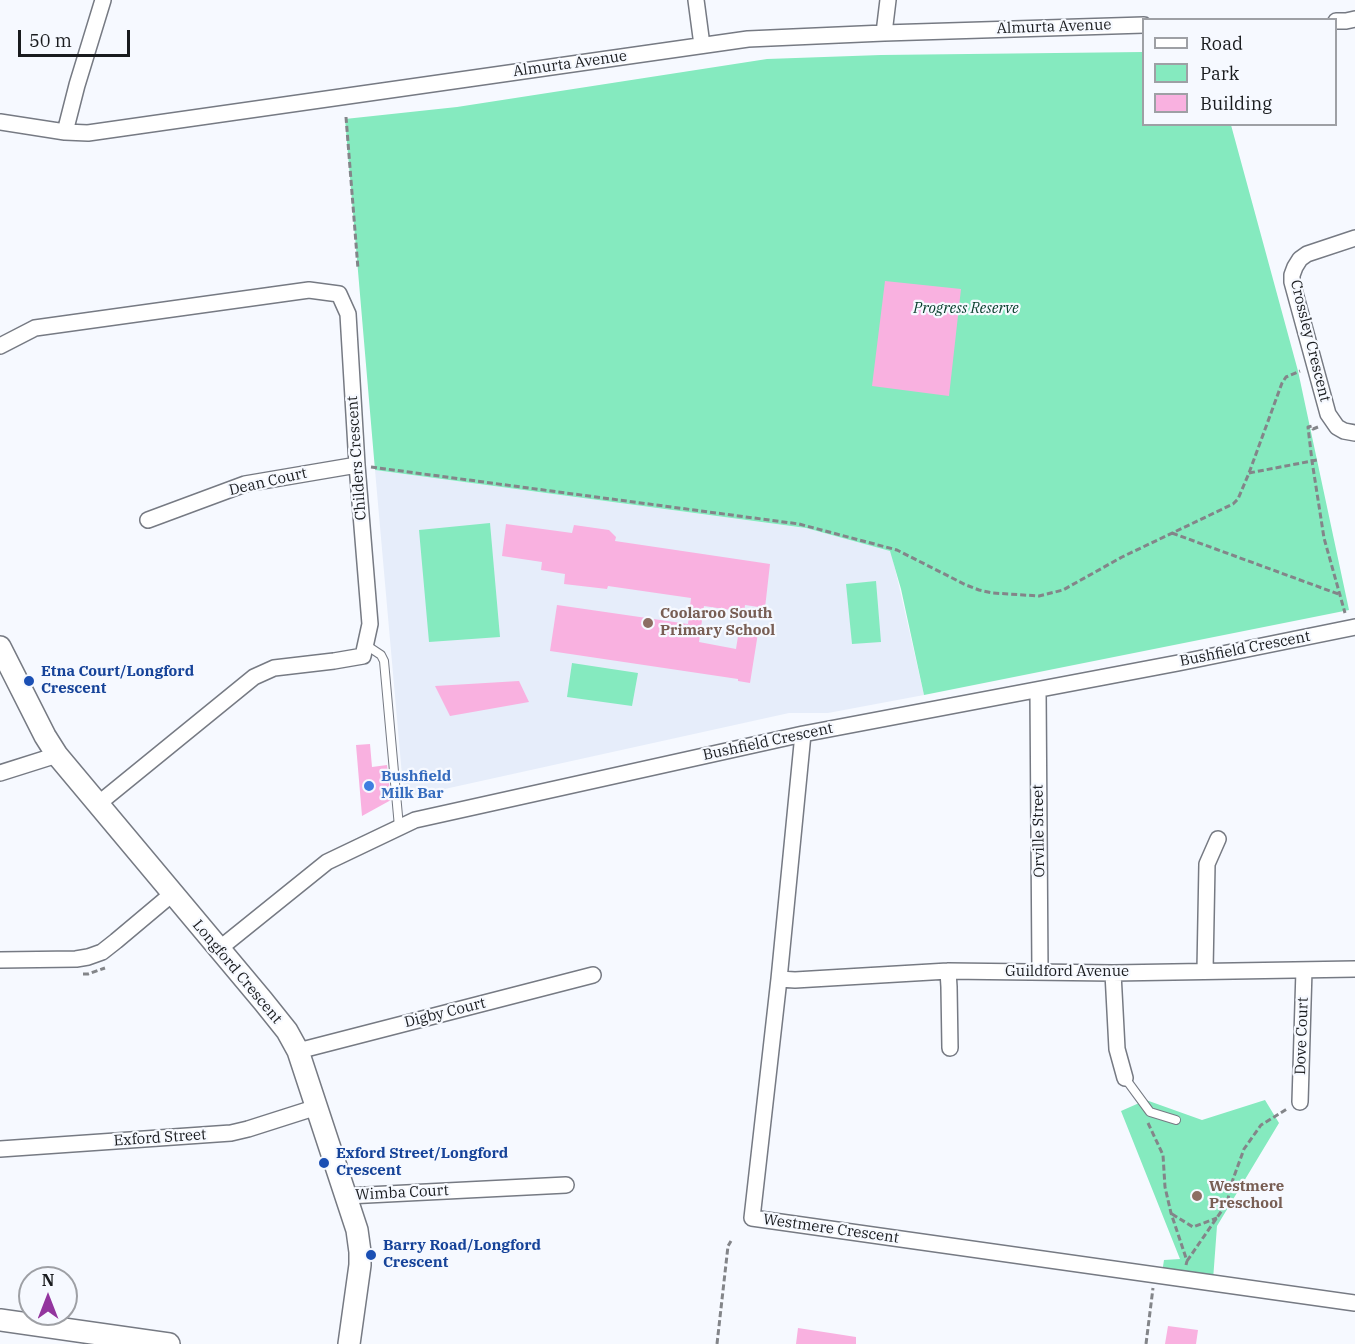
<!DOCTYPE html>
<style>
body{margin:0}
#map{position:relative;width:1355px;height:1344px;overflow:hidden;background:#f6f9ff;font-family:"IBM Plex Serif",serif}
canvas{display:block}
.legend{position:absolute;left:1142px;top:18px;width:195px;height:108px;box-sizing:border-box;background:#f6f9ff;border:2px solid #9ea0a5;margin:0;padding:8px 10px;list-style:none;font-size:18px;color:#191b1e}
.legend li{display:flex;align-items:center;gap:12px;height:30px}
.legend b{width:30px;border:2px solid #9ea0a5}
.north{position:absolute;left:18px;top:1266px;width:60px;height:60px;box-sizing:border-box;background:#f6f9ff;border:2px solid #9ea0a5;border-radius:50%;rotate:0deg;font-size:16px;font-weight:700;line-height:24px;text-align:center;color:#191b1e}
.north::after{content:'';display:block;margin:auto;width:21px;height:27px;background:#93359e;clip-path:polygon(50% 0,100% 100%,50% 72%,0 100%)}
.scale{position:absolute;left:18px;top:30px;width:112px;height:27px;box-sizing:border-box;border:3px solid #191b1e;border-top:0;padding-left:8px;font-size:18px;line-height:21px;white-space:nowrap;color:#191b1e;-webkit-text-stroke:4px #f6f9ff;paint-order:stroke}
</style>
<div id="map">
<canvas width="1355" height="1344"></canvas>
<ul class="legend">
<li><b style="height:8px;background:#fff"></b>Road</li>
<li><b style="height:16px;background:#85eabf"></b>Park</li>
<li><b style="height:16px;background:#f9b1e0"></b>Building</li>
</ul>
<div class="north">N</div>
<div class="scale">50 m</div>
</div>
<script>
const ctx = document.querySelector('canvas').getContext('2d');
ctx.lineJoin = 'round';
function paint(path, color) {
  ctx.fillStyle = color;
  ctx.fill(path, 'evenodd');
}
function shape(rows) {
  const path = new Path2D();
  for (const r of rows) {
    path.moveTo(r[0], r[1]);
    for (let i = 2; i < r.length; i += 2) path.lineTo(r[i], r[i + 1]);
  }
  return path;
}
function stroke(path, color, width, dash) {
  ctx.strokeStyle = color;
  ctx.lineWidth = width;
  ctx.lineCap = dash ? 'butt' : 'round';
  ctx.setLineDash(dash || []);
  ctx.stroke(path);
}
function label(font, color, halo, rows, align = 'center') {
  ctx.font = font + ' "IBM Plex Serif",serif';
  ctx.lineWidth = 4.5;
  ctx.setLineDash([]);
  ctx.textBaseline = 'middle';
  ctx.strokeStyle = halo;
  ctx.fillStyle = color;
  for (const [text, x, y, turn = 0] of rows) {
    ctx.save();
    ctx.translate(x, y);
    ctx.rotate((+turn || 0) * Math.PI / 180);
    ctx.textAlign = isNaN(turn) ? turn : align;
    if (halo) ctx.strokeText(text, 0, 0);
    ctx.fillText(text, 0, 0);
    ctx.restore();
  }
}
const built = shape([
 [375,470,806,528,891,551,924,695,828,713,789,713,404,798]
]);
const green = shape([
 [1143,52,1144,124,1231,125,1298,371,1349,610,924,695,901,589,890,551,806,528,375,470,345,119,457,107,767,59,881,55],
 [490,523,500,637,429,642,419,530],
 [876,581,881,642,852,644,846,584],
 [572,663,638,673,632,706,567,697],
 [1146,1100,1202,1120,1265,1100,1279,1123,1217,1226,1213,1280,1162,1273,1164,1260,1180,1259,1121,1111]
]);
const building = shape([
 [885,281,961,289,949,396,872,386],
 [506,524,572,533,574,525,609,530,616,537,615,541,770,564,765,608,745,605,744,612,704,606,699,642,736,649,739,630,758,633,750,683,738,681,738,679,550,651,557,605,688,624,691,598,608,586,607,589,564,584,565,574,541,570,542,562,502,556],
 [519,681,529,702,450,716,435,686],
 [370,744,372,767,387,765,391,800,362,816,356,745],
 [1168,1326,1198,1330,1196,1344,1165,1344],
 [798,1328,856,1337,856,1344,796,1344]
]);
const path = shape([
 [346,117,358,269],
 [1318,427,1313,429,1312,426,1308,427,1312,461,1324,538,1345,613],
 [371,467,799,524,897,550,966,585,979,590,993,593,1039,596,1063,590,1122,557,1233,504,1238,499,1249,473,1282,383,1286,377,1300,371],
 [1249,473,1317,460],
 [1172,533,1341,595],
 [83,974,88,974,105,968],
 [1148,1123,1163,1155,1165,1187,1171,1213,1187,1261,1186,1265],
 [1172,1214,1193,1227,1217,1218],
 [1187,1261,1227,1203,1232,1182,1244,1149,1261,1125,1287,1109],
 [717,1344,728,1246,731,1241],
 [1146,1344,1153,1288]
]);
const lane = shape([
 [366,645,381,655,384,661,399,827],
 [1125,1078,1150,1112,1176,1120]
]);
const street = shape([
 [696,0,702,45],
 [1336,21,1346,21,1355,19],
 [884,33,888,0],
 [0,122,65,132,88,133,748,39,884,33,1144,25],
 [65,132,77,85,103,0],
 [1355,238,1307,254,1300,259,1295,267,1292,275,1292,282,1328,414,1337,427,1344,431,1355,433],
 [0,346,35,328,309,290,339,294,348,314,357,465,370,624,363,656,334,661,274,668,254,677,98,804],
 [148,520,245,484,357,465],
 [1038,690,1040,972],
 [803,734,779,979,752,1218,1355,1303],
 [0,773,57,755],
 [219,949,327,862,415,820,803,734,1178,663,1355,627],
 [0,960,76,959,88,957,102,952,116,941,172,894],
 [1205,970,1207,864,1218,839],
 [948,971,949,987,950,1048],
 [1113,973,1117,1049,1125,1078],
 [779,979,795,980,948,971,1113,973,1355,969],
 [298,1051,593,975],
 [1300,1102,1304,970],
 [0,1149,231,1133,248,1129,317,1107],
 [347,1196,566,1185]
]);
const secondary = shape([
 [0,647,45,736,57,755,263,1001,287,1031,298,1051,357,1230,360,1252,360,1265,349,1344],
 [0,1320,169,1344]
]);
const markers = [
 [648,623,6,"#8d6e63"],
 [29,681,6,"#1a4fb4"],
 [369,786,6,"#3f7fe0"],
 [324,1163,6,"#1a4fb4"],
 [1197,1196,6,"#8d6e63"],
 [371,1255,6,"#1a4fb4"]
];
const streetNames = [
 ["Almurta Avenue",1054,27,-2],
 ["Almurta Avenue",570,64,-8],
 ["Crossley Crescent",1310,341,76],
 ["Childers Crescent",357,458,-94],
 ["Dean Court",268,482,-13],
 ["Bushfield Crescent",1245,649,-11],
 ["Bushfield Crescent",768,742,-12],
 ["Orville Street",1039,831,-91],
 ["Longford Crescent",237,972,50],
 ["Guildford Avenue",1067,972],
 ["Digby Court",445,1013,-14],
 ["Dove Court",1302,1036,-88],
 ["Exford Street",160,1138,-4],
 ["Wimba Court",402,1193,-3],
 ["Westmere Crescent",831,1229,8]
];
const parkNames = [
 ["Progress Reserve",966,309]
];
const educationNames = [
 ["Coolaroo South",660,614],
 ["Primary School",660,631],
 ["Westmere",1209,1187],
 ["Preschool",1209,1204]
];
const transitNames = [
 ["Etna Court/Longford",41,672],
 ["Crescent",41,689],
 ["Exford Street/Longford",336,1154],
 ["Crescent",336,1171],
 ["Barry Road/Longford",383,1246],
 ["Crescent",383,1263]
];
const shopNames = [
 ["Bushfield",381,777],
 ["Milk Bar",381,794]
];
paint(built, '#e6edfa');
paint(green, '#85eabf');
paint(building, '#f9b1e0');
stroke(lane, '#767a83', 10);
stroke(street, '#767a83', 18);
stroke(secondary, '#767a83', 24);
stroke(path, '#838589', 3, [6, 3]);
stroke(lane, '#fff', 8);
stroke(street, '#fff', 15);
stroke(secondary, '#fff', 21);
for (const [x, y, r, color] of markers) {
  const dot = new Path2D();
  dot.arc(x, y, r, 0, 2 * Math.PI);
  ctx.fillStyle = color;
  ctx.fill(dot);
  stroke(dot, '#f6f9ff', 2);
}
label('15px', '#191b1e', '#f6f9ff', streetNames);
label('italic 15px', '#053b29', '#f6f9ff', parkNames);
label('bold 15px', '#785e54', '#f6f9ff', educationNames, 'left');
label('bold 15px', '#164399', '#f6f9ff', transitNames, 'left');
label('bold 15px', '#366cbe', '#f6f9ff', shopNames, 'left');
</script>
